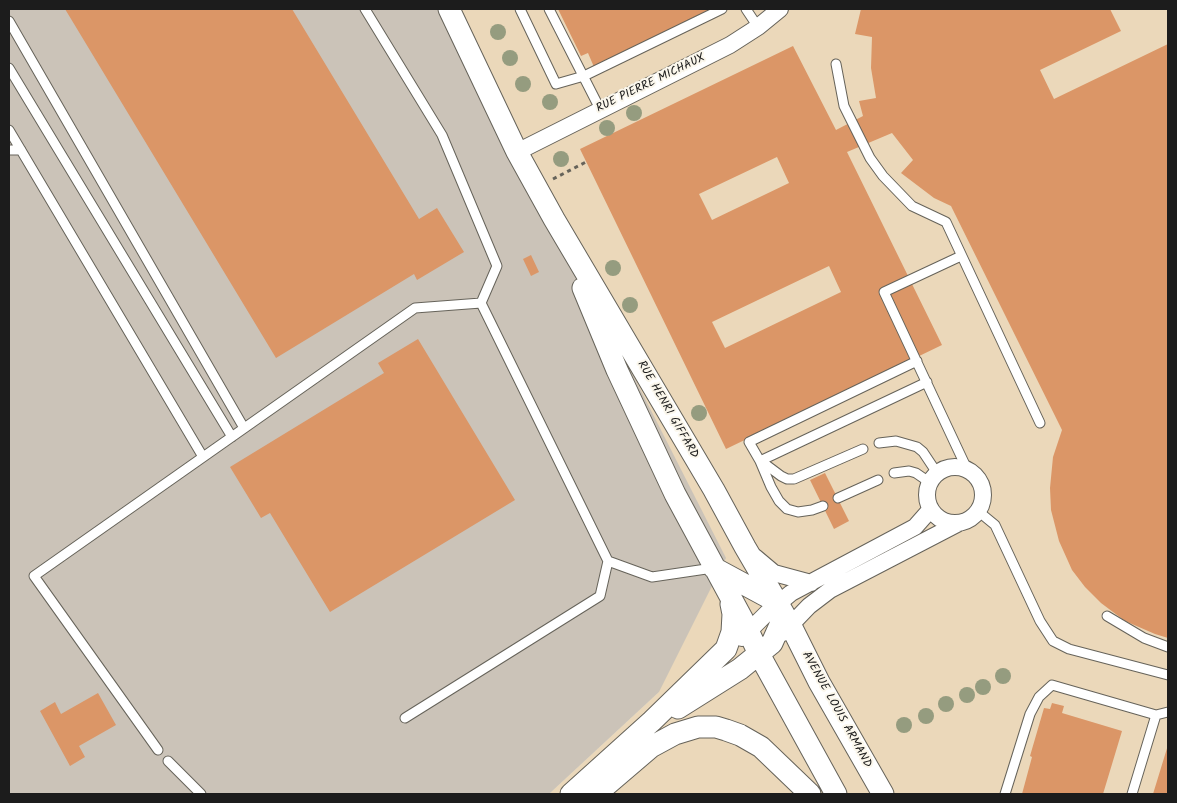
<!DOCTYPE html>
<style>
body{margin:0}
#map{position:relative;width:1177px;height:803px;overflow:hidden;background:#eee8cd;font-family:Kalam,sans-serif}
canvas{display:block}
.frame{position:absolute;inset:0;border:10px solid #1c1c1c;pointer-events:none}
</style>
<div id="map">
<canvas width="1177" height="803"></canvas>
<div class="frame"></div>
</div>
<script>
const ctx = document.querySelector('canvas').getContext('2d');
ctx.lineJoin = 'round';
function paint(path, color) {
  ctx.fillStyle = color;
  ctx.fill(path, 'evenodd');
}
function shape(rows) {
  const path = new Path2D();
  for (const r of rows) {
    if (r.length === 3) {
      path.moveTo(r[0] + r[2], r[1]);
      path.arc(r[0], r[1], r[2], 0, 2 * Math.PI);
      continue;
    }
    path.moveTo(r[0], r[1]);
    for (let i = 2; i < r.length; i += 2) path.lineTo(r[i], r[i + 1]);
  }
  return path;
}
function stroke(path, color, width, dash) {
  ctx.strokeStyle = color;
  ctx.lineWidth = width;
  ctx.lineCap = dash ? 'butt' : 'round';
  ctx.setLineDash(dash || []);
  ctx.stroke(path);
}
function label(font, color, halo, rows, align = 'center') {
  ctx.font = font + ' Kalam,sans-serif';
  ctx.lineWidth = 4;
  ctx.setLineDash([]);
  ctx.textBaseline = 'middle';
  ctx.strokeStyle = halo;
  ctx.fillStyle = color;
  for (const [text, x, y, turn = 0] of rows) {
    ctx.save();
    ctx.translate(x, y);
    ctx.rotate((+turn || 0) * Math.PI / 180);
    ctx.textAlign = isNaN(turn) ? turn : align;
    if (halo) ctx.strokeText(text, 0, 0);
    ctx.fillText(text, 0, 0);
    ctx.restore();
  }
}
const built = shape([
 [447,9,1168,9,1168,794,549,794,659,692]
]);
const industrial = shape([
 [9,9,447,9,726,558,659,692,549,794,9,794]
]);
const building = shape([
 [65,9,292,9,419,219,437,208,464,252,417,280,414,274,276,358],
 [558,9,712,9,594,67,588,53,581,56],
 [861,9,1110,9,1121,31,1040,70,1054,99,1168,44,1168,638,1155,634,1125,621,1101,603,1085,587,1072,570,1059,541,1051,510,1050,488,1053,457,1062,430,951,206,934,198,901,173,913,160,892,133,847,152,942,345,726,449,580,149,793,46,836,130,863,116,859,101,876,98,871,68,872,37,855,34],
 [777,157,789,183,712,220,699,194],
 [829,266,841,292,725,348,712,322],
 [531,255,539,272,531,276,523,259],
 [418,339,515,500,330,612,270,513,261,518,230,467,384,373,378,363],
 [825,473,849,521,834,529,810,480],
 [98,693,116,725,79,746,85,757,70,766,40,711,55,702,61,714],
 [1052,703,1064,706,1062,713,1122,731,1103,794,1022,794,1032,757,1030,756,1044,708,1050,709],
 [1168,745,1168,794,1153,794]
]);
const path = shape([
 [553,179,586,162]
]);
const service = shape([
 [365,9,442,135,497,266,481,303,608,561,600,596,405,718],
 [520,9,556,84,584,76,722,9],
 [549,9,600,109],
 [746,9,758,27],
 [9,21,244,428],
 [836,64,844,106,870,158,883,176,912,206,946,222,1040,423],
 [9,68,232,437],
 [9,130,203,457],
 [9,150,21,150],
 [961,256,884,292,967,469],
 [879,443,896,441,917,447,923,452,937,473],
 [760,461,927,382],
 [761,461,781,476,787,479,794,479,863,449],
 [894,473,909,471,916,473,929,482],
 [838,498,878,480],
 [823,506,812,510,798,512,787,509,779,501,771,487,760,461,749,442,917,361],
 [978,511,995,525,1040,621,1053,641,1069,649,1168,675],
 [608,561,652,577,713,568],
 [1107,616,1144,638,1168,647],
 [1156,715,1168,712],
 [158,750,34,576,415,308,481,303],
 [168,761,201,794],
 [1005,794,1030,714,1039,697,1052,685,1156,715,1132,794]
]);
const minor = shape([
 [517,152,730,45,758,27,780,9],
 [955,495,28],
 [755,557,774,573,811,583],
 [783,633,809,606,830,590,959,523],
 [742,638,767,613,791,593,915,527,930,510]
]);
const tertiary = shape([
 [449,9,517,152,554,219,714,490,745,547,791,626,819,682,883,794],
 [583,288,617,370,675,494,744,622,759,654,836,794],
 [714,568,777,602],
 [678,708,740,669,772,643,780,625,781,614,779,606],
 [571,794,652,721,726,649,732,632,733,614,731,604],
 [596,794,651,747,675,734,698,727,716,727,726,730,740,735,761,747,810,794]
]);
const trees = [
 [498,32],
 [510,58],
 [523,84],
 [550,102],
 [634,113],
 [607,128],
 [561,159],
 [613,268],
 [630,305],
 [699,413],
 [1003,676],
 [983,687],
 [967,695],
 [946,704],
 [926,716],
 [904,725]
];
const streetNames = [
 ["RUE PIERRE MICHAUX",651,84,-26],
 ["RUE HENRI GIFFARD",667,410,60],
 ["AVENUE LOUIS ARMAND",836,710,61]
];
paint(built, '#ebd8ba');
paint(industrial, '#cbc3b8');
paint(building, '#db9667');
stroke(service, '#66635a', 11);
stroke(minor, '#66635a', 18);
stroke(tertiary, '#66635a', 23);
stroke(path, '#66635a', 3, [4, 4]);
stroke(service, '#fff', 9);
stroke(minor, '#fff', 16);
stroke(tertiary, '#fff', 21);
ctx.fillStyle = '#959c7f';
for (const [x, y] of trees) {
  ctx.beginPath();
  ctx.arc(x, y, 8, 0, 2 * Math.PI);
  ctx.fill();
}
label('12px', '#1c1c1c', '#fbf7ec', streetNames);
</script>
